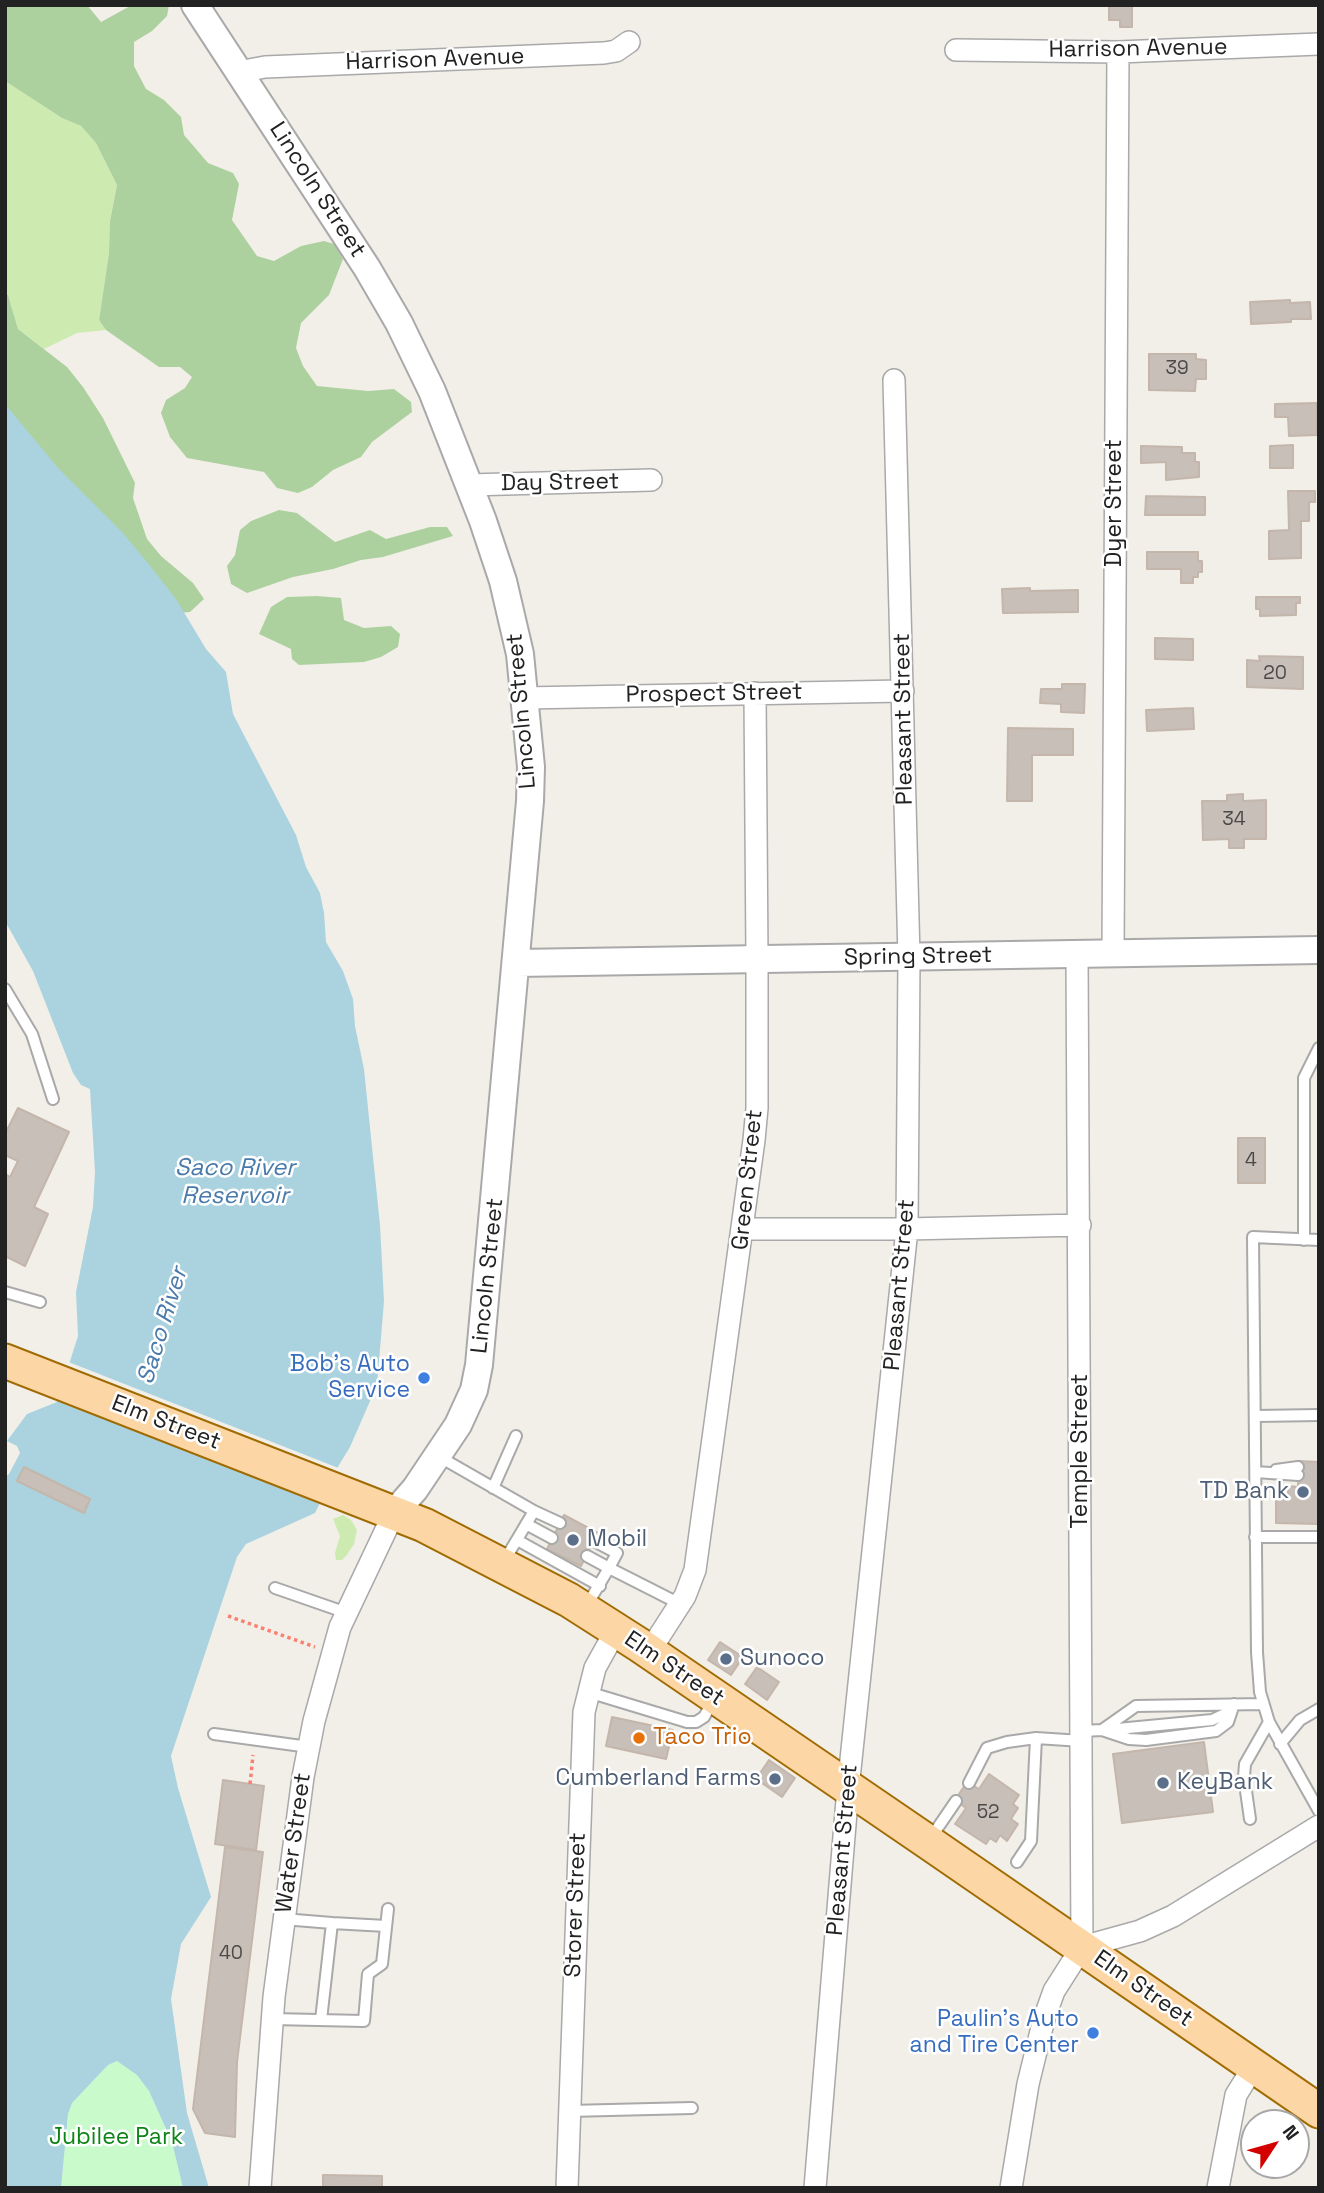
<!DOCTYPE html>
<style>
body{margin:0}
#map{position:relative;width:1324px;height:2193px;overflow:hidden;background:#f2efe9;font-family:"Space Grotesk",sans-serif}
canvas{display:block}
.frame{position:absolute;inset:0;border:7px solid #222;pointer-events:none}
.north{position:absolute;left:1240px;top:2109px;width:70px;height:70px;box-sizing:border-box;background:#fff;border:2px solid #a7a7a7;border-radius:50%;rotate:54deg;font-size:19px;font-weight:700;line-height:28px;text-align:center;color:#222}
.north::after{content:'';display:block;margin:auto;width:24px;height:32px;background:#d40000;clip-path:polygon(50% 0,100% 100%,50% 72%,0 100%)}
</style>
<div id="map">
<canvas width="1324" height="2193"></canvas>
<div class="frame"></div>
<div class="north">N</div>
</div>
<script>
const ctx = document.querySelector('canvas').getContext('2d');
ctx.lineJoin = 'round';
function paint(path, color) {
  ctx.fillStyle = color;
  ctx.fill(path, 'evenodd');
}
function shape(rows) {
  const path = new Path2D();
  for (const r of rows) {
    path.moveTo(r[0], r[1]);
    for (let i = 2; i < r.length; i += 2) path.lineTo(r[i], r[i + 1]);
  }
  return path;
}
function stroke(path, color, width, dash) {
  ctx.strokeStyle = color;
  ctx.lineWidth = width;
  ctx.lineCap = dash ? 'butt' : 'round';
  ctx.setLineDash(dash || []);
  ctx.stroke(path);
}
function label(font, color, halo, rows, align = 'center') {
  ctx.font = font + ' "Space Grotesk",sans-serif';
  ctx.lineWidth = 5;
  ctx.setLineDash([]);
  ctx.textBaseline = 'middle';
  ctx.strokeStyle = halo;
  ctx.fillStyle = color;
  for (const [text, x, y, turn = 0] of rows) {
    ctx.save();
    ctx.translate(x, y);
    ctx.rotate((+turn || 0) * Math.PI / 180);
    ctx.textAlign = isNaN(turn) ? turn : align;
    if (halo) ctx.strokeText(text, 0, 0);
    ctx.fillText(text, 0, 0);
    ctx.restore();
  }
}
const grass = shape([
 [5,81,62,118,81,126,96,143,117,185,110,221,109,253,99,320,106,330,77,333,44,349,18,329,8,295,5,295],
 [343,1515,351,1520,357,1530,354,1544,347,1555,342,1560,336,1560,335,1553,340,1536,333,1519]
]);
const forest = shape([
 [5,5,87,5,101,22,132,5,169,5,167,16,152,31,134,42,134,66,146,89,164,100,181,117,184,135,208,163,233,173,239,184,232,220,257,256,274,261,301,246,324,241,334,244,343,259,329,295,301,323,296,348,303,366,317,386,368,391,394,389,411,402,412,412,372,442,361,457,333,470,312,487,298,493,277,488,264,472,187,458,170,437,161,413,166,400,185,388,192,377,180,367,159,367,106,330,99,320,109,253,110,221,117,185,96,143,81,126,62,118,5,81],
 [5,295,8,295,18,329,67,367,83,387,103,418,135,483,133,498,147,539,161,556,193,583,204,599,190,612,165,614,5,424],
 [279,510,297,513,335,542,370,530,386,539,430,527,447,527,453,536,383,557,361,560,333,569,293,577,247,593,231,584,227,566,235,555,240,530,251,521],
 [317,596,341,598,344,620,364,628,391,626,400,634,398,647,381,657,364,662,299,665,292,659,291,649,259,634,271,607,287,597]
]);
const park = shape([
 [117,2061,137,2075,149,2091,172,2142,183,2188,61,2188,68,2114,72,2103,108,2065]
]);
const water = shape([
 [5,404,58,468,122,532,151,567,176,599,206,649,226,672,233,714,296,835,306,867,320,893,324,913,326,942,343,971,353,999,355,1026,364,1069,380,1225,384,1301,377,1385,350,1447,339,1465,315,1513,246,1544,237,1557,171,1756,178,1788,211,1897,181,1944,171,1999,187,2113,209,2188,183,2188,172,2142,149,2091,137,2075,117,2061,108,2065,72,2103,68,2114,61,2188,5,2188,5,1477,9,1474,20,1453,17,1446,7,1441,27,1414,57,1402,78,1336,76,1292,93,1207,95,1172,90,1089,81,1085,73,1073,33,971,5,921]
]);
const pier = shape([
 [66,1361,341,1469,323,1504,54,1399]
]);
const building = shape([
 [1109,5,1132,5,1132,27,1120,27,1120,20,1109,20,1109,5],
 [1290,300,1290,303,1310,302,1311,319,1291,319,1291,322,1251,324,1250,302,1290,300],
 [1149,354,1196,354,1196,359,1206,360,1206,379,1196,379,1195,391,1149,390,1149,354],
 [1317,403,1317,435,1289,436,1288,417,1275,417,1275,404,1317,403],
 [1293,445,1293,468,1270,468,1270,446,1293,445],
 [1141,446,1182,447,1182,453,1195,453,1195,462,1199,462,1199,477,1166,480,1166,462,1141,463,1141,446],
 [1288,491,1315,491,1315,502,1309,502,1309,521,1301,521,1301,558,1269,559,1269,531,1289,530,1288,491],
 [1146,496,1205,497,1205,515,1145,515,1146,496],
 [1147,552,1198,552,1198,561,1202,561,1202,572,1198,572,1198,577,1193,577,1193,583,1181,583,1181,569,1147,569,1147,552],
 [1030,588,1030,591,1078,590,1078,612,1003,613,1002,589,1030,588],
 [1256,597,1300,597,1300,603,1296,603,1296,615,1260,616,1260,609,1256,609,1256,597],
 [1155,638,1193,639,1193,660,1155,659,1155,638],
 [1259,656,1303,657,1303,689,1247,687,1247,660,1260,661,1259,656],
 [1062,684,1085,684,1084,713,1061,712,1061,704,1040,703,1041,689,1062,689,1062,684],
 [1193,708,1194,729,1147,731,1146,710,1193,708],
 [1008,728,1073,729,1073,755,1032,755,1032,801,1007,801,1008,728],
 [1243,794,1243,801,1266,800,1266,839,1244,839,1244,848,1229,848,1229,839,1203,840,1202,801,1227,801,1227,795,1243,794],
 [18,1108,69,1132,34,1207,48,1214,25,1266,5,1256,5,1174,10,1177,18,1161,5,1155,5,1134,18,1108],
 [1238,1138,1265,1138,1265,1183,1238,1183,1238,1138],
 [1298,1461,1319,1462,1319,1524,1276,1523,1276,1497,1288,1497,1288,1486,1298,1487,1298,1461],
 [24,1467,90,1499,84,1513,17,1481,24,1467],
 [564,1515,598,1533,581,1566,547,1549,564,1515],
 [720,1642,743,1657,731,1675,708,1660,720,1642],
 [757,1667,779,1682,767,1700,745,1684,757,1667],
 [612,1717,673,1730,666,1759,606,1746,612,1717],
 [1204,1742,1213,1812,1122,1823,1113,1754,1204,1742],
 [769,1760,795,1778,782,1797,756,1779,769,1760],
 [989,1774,1019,1795,1013,1804,1018,1808,1011,1819,1018,1824,1007,1841,1000,1835,996,1842,990,1838,986,1844,955,1824,966,1808,955,1800,967,1782,979,1789,989,1774],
 [223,1780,264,1786,256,1850,215,1844,223,1780],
 [225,1847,263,1852,237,2062,235,2137,205,2133,193,2109,225,1847],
 [323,2175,382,2176,382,2188,323,2188,323,2175]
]);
const path = shape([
 [228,1616,315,1647],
 [250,1784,253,1755]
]);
const service = shape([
 [5,989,32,1034,53,1099],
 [1304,1240,1304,1078,1319,1048],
 [1319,1240,1253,1237,1257,1652,1260,1692,1269,1722,1319,1811],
 [5,1292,40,1302],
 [1256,1416,1319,1415],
 [438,1456,534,1511,560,1523],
 [1276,1470,1298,1467],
 [1256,1472,1298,1475],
 [493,1488,516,1436],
 [526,1524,552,1538],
 [1255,1537,1319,1537],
 [517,1540,600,1586],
 [587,1556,609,1568,617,1553,594,1541],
 [503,1563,534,1511],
 [275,1588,347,1613],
 [587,1605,609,1568,680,1604],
 [588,1692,687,1722,696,1722,704,1717,713,1701],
 [1102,1730,1129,1739,1146,1740,1216,1731,1228,1722,1234,1704],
 [1107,1730,1212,1720,1225,1714,1232,1706],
 [1082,1731,1102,1730,1136,1706,1263,1704],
 [214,1734,309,1747],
 [1280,1744,1300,1720,1319,1709],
 [969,1783,987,1748,1007,1742,1036,1738],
 [1250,1819,1244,1777,1245,1764,1269,1722],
 [930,1839,956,1801],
 [1017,1862,1031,1841,1036,1738,1082,1741],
 [283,1919,332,1923,321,2020],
 [332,1923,386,1926],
 [272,2019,364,2021,368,1974,382,1964,388,1909],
 [569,2111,692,2108]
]);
const minor = shape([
 [956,50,1118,52,1319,44],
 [241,76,249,70,265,67,604,53,616,51,629,42],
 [469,485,651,480],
 [524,698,903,691],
 [1113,954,1118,52],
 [1077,955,1082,1947],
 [743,1229,907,1229,1080,1225],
 [649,1652,685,1596,695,1570,754,1140,757,1108,757,958,755,693],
 [1082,1947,1140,1931,1173,1916,1319,1826],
 [260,2188,274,1997,303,1777,314,1721,340,1627,394,1513],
 [567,2188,584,1712,595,1668,616,1630],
 [815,2188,848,1788,907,1229,909,957,894,380],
 [1011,2188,1028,2084,1044,2019,1054,1991,1082,1947],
 [1218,2188,1236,2095,1254,2066]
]);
const tertiary = shape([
 [195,5,367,268,399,323,432,391,483,521,503,581,520,654,531,767,530,801,479,1365,474,1390,458,1425,415,1489,394,1513],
 [517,963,1319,950]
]);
const primary = shape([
 [5,1361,424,1525,569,1600,641,1646,928,1842,1319,2111]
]);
const markers = [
 [424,1378,7,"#3f7fe0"],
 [1303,1492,7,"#5c6f8a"],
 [573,1540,7,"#5c6f8a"],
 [726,1659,7,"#5c6f8a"],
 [639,1738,7,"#e8710a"],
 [775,1779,7,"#5c6f8a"],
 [1163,1783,7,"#5c6f8a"],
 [1093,2033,7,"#3f7fe0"]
];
const numberNames = [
 ["39",1177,369],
 ["20",1275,674],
 ["34",1234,820],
 ["4",1251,1161],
 ["52",988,1813],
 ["40",231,1954]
];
const streetNames = [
 ["Harrison Avenue",1138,49,-1],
 ["Harrison Avenue",435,60,-2],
 ["Lincoln Street",317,190,57],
 ["Day Street",560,483,-1],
 ["Dyer Street",1115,503,-90],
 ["Prospect Street",714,694,-1],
 ["Lincoln Street",522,711,-95],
 ["Pleasant Street",904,719,-91],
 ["Spring Street",918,957,-1],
 ["Green Street",748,1180,-84],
 ["Lincoln Street",488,1276,-84],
 ["Pleasant Street",900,1285,-85],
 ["Elm Street",166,1423,21],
 ["Temple Street",1081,1451,-90],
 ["Elm Street",674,1669,34],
 ["Water Street",294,1843,-82],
 ["Pleasant Street",843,1850,-85],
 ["Storer Street",576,1905,-88],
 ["Elm Street",1143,1989,35]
];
const shopNames = [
 ["Bob's Auto",410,1365],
 ["Service",410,1391],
 ["Paulin's Auto",1079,2020],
 ["and Tire Center",1079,2046]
];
const serviceNames = [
 ["TD Bank",1289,1492,"right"],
 ["Mobil",587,1540],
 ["Sunoco",740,1659],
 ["Cumberland Farms",761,1779,"right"],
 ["KeyBank",1177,1783]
];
const foodNames = [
 ["Taco Trio",653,1738]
];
const parkNames = [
 ["Jubilee Park",116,2138]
];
const waterNames = [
 ["Saco River",235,1168],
 ["Reservoir",235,1196],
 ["Saco River",163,1326,-73]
];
paint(grass, '#cdebb0');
paint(forest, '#add19e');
paint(park, '#c8facc');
paint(water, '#aad3df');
paint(pier, '#f2efe9');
paint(building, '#c7bfb8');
stroke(building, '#c4b6ab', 2);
stroke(service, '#a9a9a9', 14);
stroke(minor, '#a9a9a9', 24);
stroke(tertiary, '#a9a9a9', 30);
stroke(primary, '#a06b00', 37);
stroke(path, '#fa8072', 3.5, [3.5, 3.5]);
stroke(service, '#fff', 10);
stroke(minor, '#fff', 21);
stroke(tertiary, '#fff', 26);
stroke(primary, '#fcd6a4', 33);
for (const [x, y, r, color] of markers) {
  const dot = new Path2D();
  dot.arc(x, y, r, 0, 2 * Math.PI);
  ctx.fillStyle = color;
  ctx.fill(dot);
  stroke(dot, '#fff', 2.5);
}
label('19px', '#4b4948', null, numberNames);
label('23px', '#222', '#fff', streetNames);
label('23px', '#366cbe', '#fff', shopNames, 'right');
label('23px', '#4e5e75', '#fff', serviceNames, 'left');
label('23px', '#c56008', '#fff', foodNames, 'left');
label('23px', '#0c8416', '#fff', parkNames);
label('italic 24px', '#4a7aab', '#fff', waterNames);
</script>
